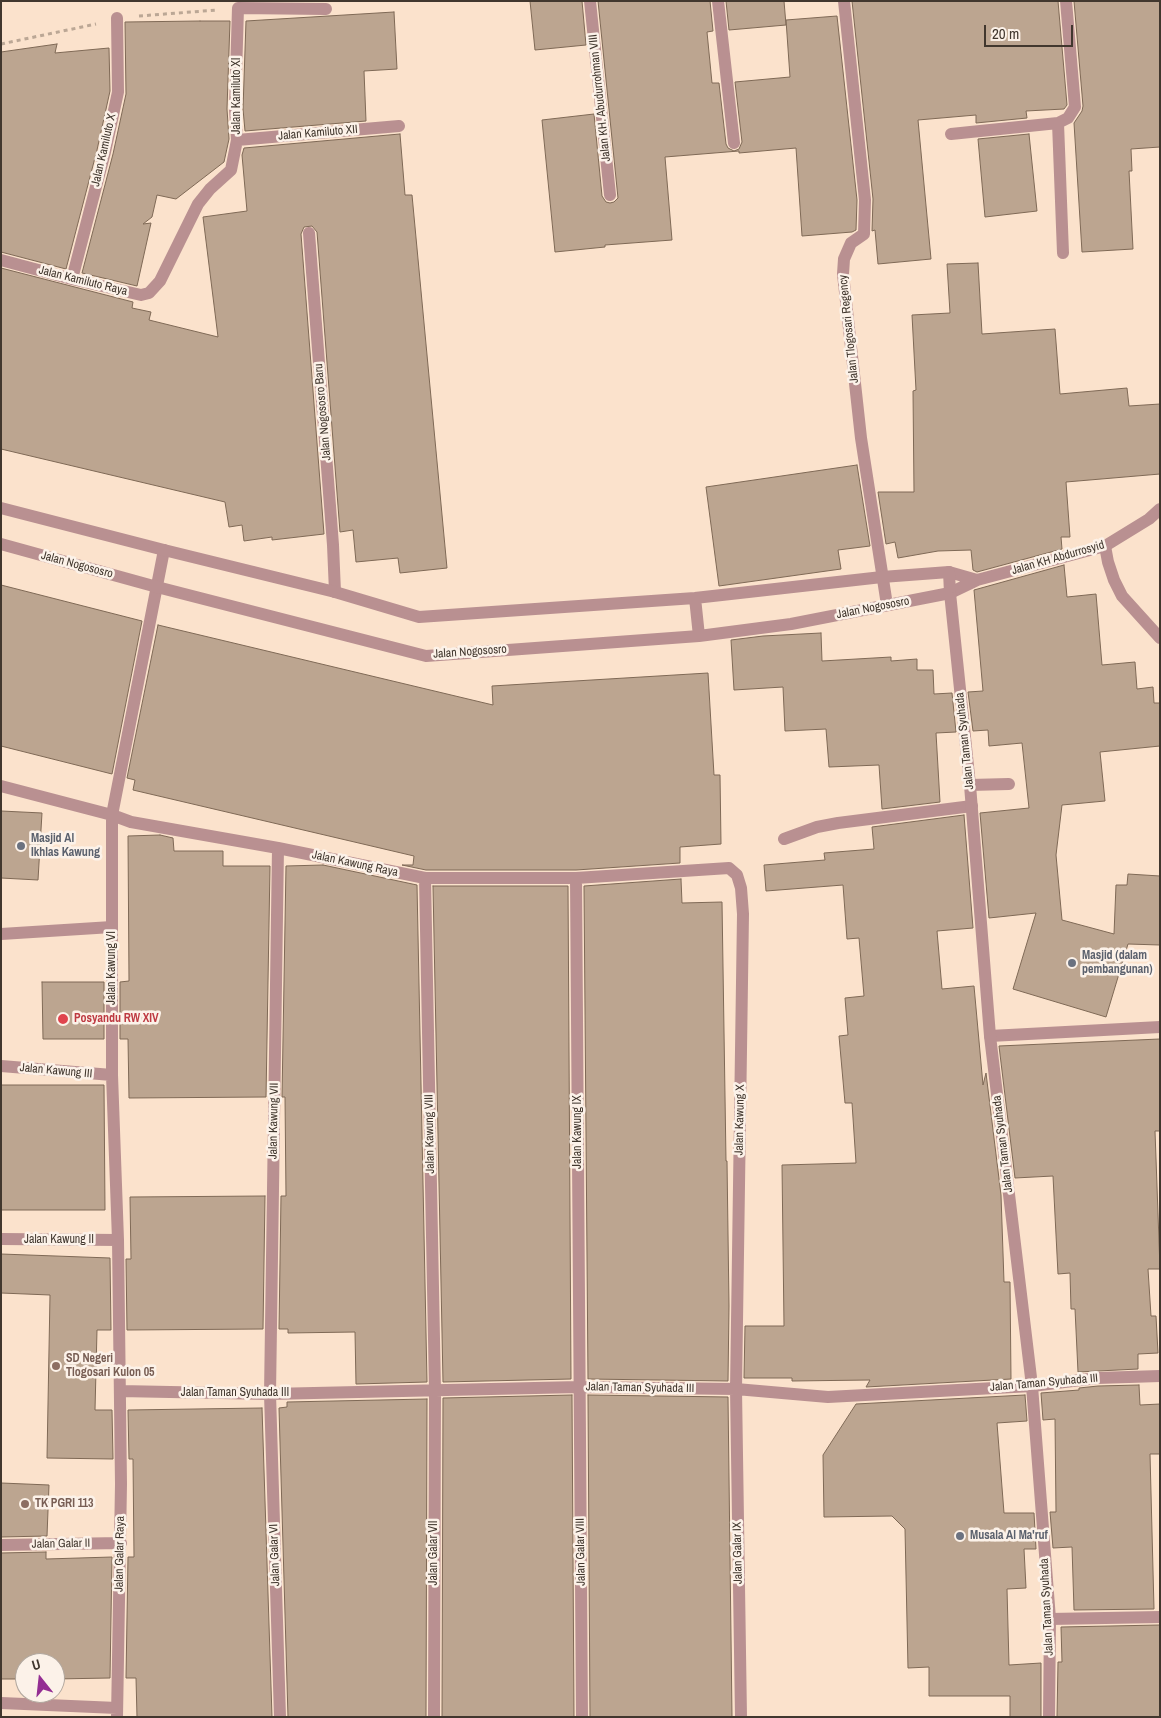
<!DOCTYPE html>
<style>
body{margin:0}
#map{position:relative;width:1161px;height:1718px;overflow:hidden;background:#fbe2cc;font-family:"Archivo Narrow",sans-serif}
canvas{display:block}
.frame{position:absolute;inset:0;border:2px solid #41372e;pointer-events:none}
.north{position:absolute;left:15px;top:1653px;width:50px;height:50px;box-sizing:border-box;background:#fcf2e9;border:1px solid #b1a79e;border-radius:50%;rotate:344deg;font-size:14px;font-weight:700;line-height:20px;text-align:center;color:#41372e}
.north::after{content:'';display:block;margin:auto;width:18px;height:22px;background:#942e93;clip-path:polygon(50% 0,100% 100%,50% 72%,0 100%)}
.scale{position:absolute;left:984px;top:25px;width:89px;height:22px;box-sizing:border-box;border:2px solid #41372e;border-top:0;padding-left:6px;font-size:15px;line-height:18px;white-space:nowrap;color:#41372e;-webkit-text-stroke:4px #fcf2e9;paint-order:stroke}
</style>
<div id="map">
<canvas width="1161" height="1718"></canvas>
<div class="frame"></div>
<div class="north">U</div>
<div class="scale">20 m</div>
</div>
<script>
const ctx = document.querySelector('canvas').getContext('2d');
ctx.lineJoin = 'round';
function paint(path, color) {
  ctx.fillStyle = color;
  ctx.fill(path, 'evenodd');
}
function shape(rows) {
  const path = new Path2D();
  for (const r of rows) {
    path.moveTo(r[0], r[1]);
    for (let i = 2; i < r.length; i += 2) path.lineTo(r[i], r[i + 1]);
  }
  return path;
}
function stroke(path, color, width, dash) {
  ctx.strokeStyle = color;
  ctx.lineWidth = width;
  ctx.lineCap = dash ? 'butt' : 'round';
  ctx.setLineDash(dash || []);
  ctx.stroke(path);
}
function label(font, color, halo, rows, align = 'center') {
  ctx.font = font + ' "Archivo Narrow",sans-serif';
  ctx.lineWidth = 5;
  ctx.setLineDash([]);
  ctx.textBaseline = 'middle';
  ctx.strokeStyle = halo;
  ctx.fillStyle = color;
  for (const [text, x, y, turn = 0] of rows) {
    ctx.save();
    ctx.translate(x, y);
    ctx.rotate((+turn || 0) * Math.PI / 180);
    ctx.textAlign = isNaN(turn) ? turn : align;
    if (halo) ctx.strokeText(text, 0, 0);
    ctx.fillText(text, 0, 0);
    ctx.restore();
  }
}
const building = shape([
 [530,1,582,1,586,45,535,50,530,1],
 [598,1,710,1,713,31,707,32,712,83,719,83,726,144,728,148,734,151,739,149,742,142,735,82,790,77,786,20,837,16,857,200,856,230,852,232,802,236,796,148,739,153,739,151,665,157,672,240,605,245,605,247,555,252,542,120,594,114,602,196,606,202,610,203,614,202,618,198,598,1],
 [726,1,784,1,786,25,729,30,726,1],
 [852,1,1058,1,1067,105,1064,109,1026,111,1027,118,976,123,976,115,918,120,931,259,878,264,875,230,872,231,873,199,852,1],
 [1074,1,1160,1,1160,147,1131,149,1132,171,1129,171,1133,249,1082,252,1074,123,1082,111,1083,106,1074,1],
 [394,12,397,69,364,71,366,121,245,131,243,109,246,21,394,12],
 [200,21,230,21,227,109,229,139,224,162,176,199,157,195,152,217,143,224,151,223,137,286,82,273,113,154,126,94,125,22,200,21],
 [57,44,55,53,109,48,110,91,97,150,66,269,1,252,1,52,57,44],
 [400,134,405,195,412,195,447,568,400,573,398,558,356,562,353,530,340,532,317,232,312,226,304,227,301,234,324,534,272,540,272,537,244,541,242,525,229,527,225,502,1,449,1,268,133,302,132,308,151,312,149,320,218,337,203,217,247,211,242,155,244,148,400,134],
 [1029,134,1037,211,985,217,978,139,1029,134],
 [978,263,982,334,1055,329,1060,394,1127,388,1129,406,1160,404,1160,474,1066,482,1070,537,1061,537,1062,549,977,572,973,570,971,550,938,551,898,558,895,542,886,544,878,492,914,492,913,391,916,390,912,315,950,313,947,264,978,263],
 [857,465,870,546,838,550,841,569,719,586,706,487,857,465],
 [1064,565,1067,597,1096,594,1102,665,1135,662,1137,689,1153,687,1154,703,1160,703,1160,746,1100,752,1105,801,1062,805,1056,855,1062,920,1114,934,1116,885,1127,885,1128,874,1160,876,1160,945,1128,944,1106,1017,1013,989,1036,913,989,918,980,813,1029,808,1022,743,989,746,988,730,973,731,968,692,983,691,974,590,1064,565],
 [1,585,142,621,112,774,1,746,1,585],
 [158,625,493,705,492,686,708,673,714,775,720,775,721,844,680,847,680,863,576,870,426,870,402,865,413,865,414,856,133,790,135,780,127,778,158,625],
 [821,633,822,661,891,657,891,661,917,659,917,670,933,670,934,694,952,693,956,732,936,733,940,802,882,809,879,765,829,767,826,729,785,731,783,687,734,690,731,640,763,636,821,633],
 [1,811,42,813,38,880,1,878,1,811],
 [964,815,973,928,937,931,942,989,974,986,983,1085,986,1073,1001,1195,1004,1282,1010,1282,1011,1379,866,1387,870,1380,792,1381,792,1378,744,1378,745,1326,784,1326,782,1165,856,1163,852,1103,845,1103,839,1036,848,1035,845,998,864,996,859,938,847,939,843,885,766,891,764,865,825,860,824,853,874,849,872,827,964,815],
 [160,835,173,838,174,851,223,851,223,866,270,866,266,1097,129,1098,128,1039,120,1039,120,982,129,981,128,836,160,835],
 [323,865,417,885,427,1382,356,1384,355,1332,288,1333,288,1329,279,1329,281,1196,286,1196,285,1097,282,1097,286,866,323,865],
 [681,879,682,903,722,902,726,1161,727,1161,729,1306,728,1381,588,1379,584,886,681,879],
 [433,886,568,886,571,1379,443,1382,433,886],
 [42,982,104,982,104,1039,43,1039,42,982],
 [1160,1039,1160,1131,1155,1131,1160,1269,1148,1269,1151,1316,1156,1316,1158,1353,1138,1354,1138,1369,1078,1372,1075,1309,1071,1309,1070,1273,1058,1274,1053,1176,1015,1178,999,1046,1160,1039],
 [1,1085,104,1085,105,1210,1,1210,1,1085],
 [265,1196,263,1329,127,1330,126,1259,131,1259,130,1197,265,1196],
 [1,1254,110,1258,111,1330,97,1330,95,1410,112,1410,113,1459,47,1458,50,1295,1,1293,1,1254],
 [1139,1385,1140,1405,1160,1404,1160,1454,1150,1454,1154,1609,1074,1610,1072,1547,1053,1548,1050,1512,1056,1512,1055,1419,1043,1420,1041,1393,1079,1390,1079,1388,1098,1386,1139,1385],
 [572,1395,574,1717,442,1717,443,1398,572,1395],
 [588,1395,728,1397,732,1717,590,1717,588,1395],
 [1025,1395,1027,1421,997,1423,1004,1513,1034,1513,1036,1549,1024,1549,1026,1588,1007,1589,1009,1665,1041,1663,1041,1717,1010,1717,1010,1696,929,1696,929,1667,908,1668,905,1529,892,1516,824,1517,823,1455,856,1404,1025,1395],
 [427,1399,426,1717,288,1717,279,1408,287,1407,287,1402,427,1399],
 [262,1408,272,1717,137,1717,136,1678,126,1678,128,1557,134,1557,133,1459,129,1459,128,1410,262,1408],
 [1,1483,49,1485,47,1536,1,1537,1,1483],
 [46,1552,46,1559,112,1557,110,1678,55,1679,55,1663,25,1663,25,1679,1,1679,1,1553,46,1552],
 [1160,1625,1160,1717,1057,1717,1058,1662,1062,1662,1061,1627,1160,1625]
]);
const path = shape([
 [139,16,217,10],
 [1,44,96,24]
]);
const service = shape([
 [1105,546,1108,562,1114,580,1122,596,1160,638],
 [970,785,1009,784],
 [784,839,817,827,838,823,972,806],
 [1,934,112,927]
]);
const minor = shape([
 [590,1,610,195],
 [718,1,734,143],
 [844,1,865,200,864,234,851,243,844,259,843,274,861,438,887,605],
 [1058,123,1063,253],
 [951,134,1058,123,1068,118,1075,107,1066,1],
 [237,140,399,126],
 [309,233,333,545,335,592],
 [1,260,72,279,141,295,149,293,160,281,198,204,210,189,231,170,237,140,235,109,238,8,326,9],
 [72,279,105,152,118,92,117,18],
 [949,572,977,580],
 [950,593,977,580,1105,546,1149,519,1160,509],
 [1,786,112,815,131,822,278,848,425,878,576,878,729,868,737,875,741,888,743,914,736,1389,741,1717],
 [278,848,270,1394,280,1717],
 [425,878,435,1390,434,1717],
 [576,878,582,1717],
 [990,1036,1160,1027],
 [1,1066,112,1075],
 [1,1239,118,1240],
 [120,1391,270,1394,579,1387,736,1389,828,1397,1032,1386,1097,1378,1160,1376],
 [1,1545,121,1543],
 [1050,1619,1160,1617],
 [1,1703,117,1708],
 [117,1717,121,1484,118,1240,112,1075,112,815,164,550]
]);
const tertiary = shape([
 [1,508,164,550,335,592,419,617,695,598,882,577,949,572,950,593,970,785,990,1036,1032,1386,1050,1619,1049,1717],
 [1,544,157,587,426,656,699,636,791,624,950,593],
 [695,598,699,636]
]);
const markers = [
 [21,846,5,"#6b7280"],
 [1072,963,5,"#6b7280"],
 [63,1019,6,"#e0444e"],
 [56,1366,5,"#8d6e63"],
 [25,1504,5,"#8d6e63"],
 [960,1536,5,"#6b7280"]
];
const streetNames = [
 ["Jalan Kamiluto XI",237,96,-90],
 ["Jalan KH. Abudurrohman VIII",600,98,-96],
 ["Jalan Kamiluto XII",318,133,-5],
 ["Jalan Kamiluto X",104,150,-77],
 ["Jalan Kamiluto Raya",83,281,14],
 ["Jalan Tlogosari Regency",849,329,-96],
 ["Jalan Nogososro Baru",323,412,-95],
 ["Jalan KH Abdurrosyid",1058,558,-16],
 ["Jalan Nogososro",77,565,15],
 ["Jalan Nogososro",873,608,-11],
 ["Jalan Nogososro",470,652,-4],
 ["Jalan Taman Syuhada",965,741,-96],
 ["Jalan Kawung Raya",355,864,12],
 ["Jalan Kawung VI",112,968,-90],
 ["Jalan Kawung III",56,1071,5],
 ["Jalan Kawung X",740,1120,-89],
 ["Jalan Kawung VII",274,1121,-89],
 ["Jalan Kawung IX",578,1132,-90],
 ["Jalan Kawung VIII",430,1134,-91],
 ["Jalan Taman Syuhada",1003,1144,-97],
 ["Jalan Kawung II",59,1240],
 ["Jalan Taman Syuhada III",1044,1383,-5],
 ["Jalan Taman Syuhada III",640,1388,1],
 ["Jalan Taman Syuhada III",235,1393],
 ["Jalan Galar II",61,1544,-1],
 ["Jalan Galar VIII",581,1552,-91],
 ["Jalan Galar VII",434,1553,-90],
 ["Jalan Galar IX",738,1553,-91],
 ["Jalan Galar Raya",120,1554,-89],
 ["Jalan Galar VI",275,1555,-92],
 ["Jalan Taman Syuhada",1047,1607,-93]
];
const worshipNames = [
 ["Masjid Al",31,839],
 ["Ikhlas Kawung",31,853],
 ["Masjid (dalam",1082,956],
 ["pembangunan)",1082,970],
 ["Musala Al Ma'ruf",970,1536]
];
const healthNames = [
 ["Posyandu RW XIV",74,1019]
];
const educationNames = [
 ["SD Negeri",66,1359],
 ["Tlogosari Kulon 05",66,1373],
 ["TK PGRI 113",35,1504]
];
paint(building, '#bca590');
stroke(building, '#7f6956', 1);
stroke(path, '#bba795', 3, [4, 4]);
stroke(service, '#b99091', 12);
stroke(minor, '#b99091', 12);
stroke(tertiary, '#b99091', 12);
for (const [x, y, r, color] of markers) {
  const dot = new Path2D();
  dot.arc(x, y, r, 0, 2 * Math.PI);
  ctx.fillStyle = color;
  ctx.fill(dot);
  stroke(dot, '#fcf2e9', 2);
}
label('12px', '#41372e', '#fcf2e9', streetNames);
label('bold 12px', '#5b616d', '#fcf2e9', worshipNames, 'left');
label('bold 12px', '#be3a42', '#fcf2e9', healthNames, 'left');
label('bold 12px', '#785e54', '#fcf2e9', educationNames, 'left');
</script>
